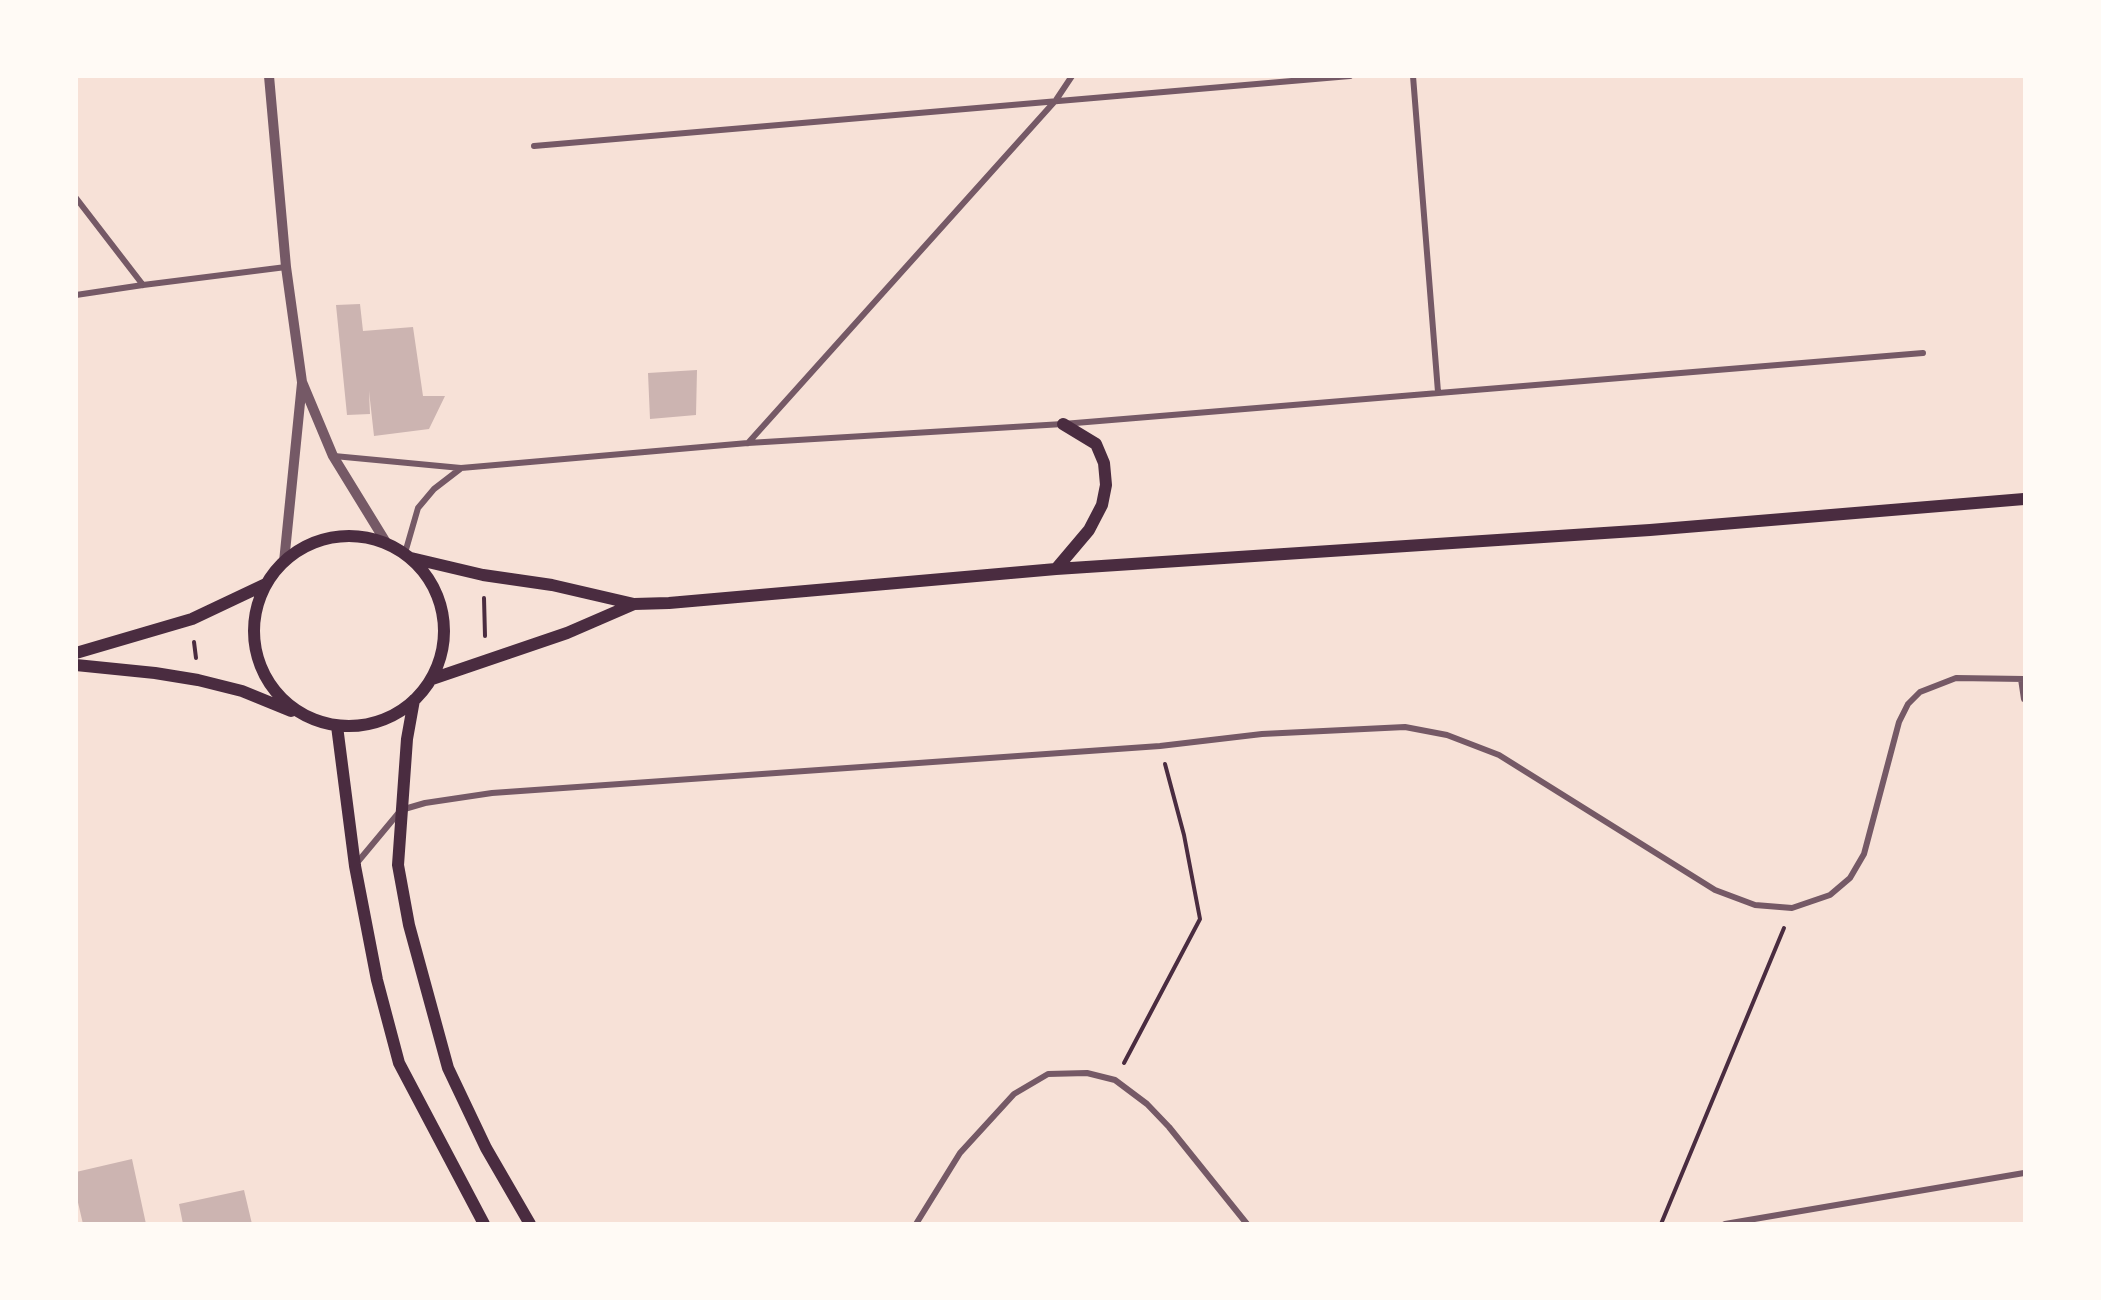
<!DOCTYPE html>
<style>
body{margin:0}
#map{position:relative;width:2101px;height:1300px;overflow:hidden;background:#f7e1d7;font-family:Helvetica,sans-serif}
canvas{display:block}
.frame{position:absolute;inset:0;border:78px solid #fffaf5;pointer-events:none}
</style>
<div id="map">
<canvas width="2101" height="1300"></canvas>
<div class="frame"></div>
</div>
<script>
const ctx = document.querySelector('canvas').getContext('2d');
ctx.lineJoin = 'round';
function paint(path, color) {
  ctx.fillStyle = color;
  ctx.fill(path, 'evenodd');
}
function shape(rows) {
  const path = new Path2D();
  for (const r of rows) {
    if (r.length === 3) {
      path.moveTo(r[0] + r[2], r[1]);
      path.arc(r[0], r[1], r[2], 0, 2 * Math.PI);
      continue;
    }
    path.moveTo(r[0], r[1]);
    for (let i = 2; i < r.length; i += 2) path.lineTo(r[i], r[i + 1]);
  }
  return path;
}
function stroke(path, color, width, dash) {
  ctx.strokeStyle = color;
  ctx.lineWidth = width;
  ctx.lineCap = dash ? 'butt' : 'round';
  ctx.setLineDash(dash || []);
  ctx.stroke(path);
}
const building = shape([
 [360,304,363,331,413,327,423,396,445,396,429,429,374,436,369,391,370,414,347,415,336,305],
 [697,370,696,415,650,419,648,373],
 [132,1159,146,1224,83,1224,76,1194,76,1172],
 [244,1190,252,1224,183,1224,179,1204]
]);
const path = shape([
 [484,598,485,636],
 [194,642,196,658],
 [1124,1063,1200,919,1184,835,1165,764],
 [1661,1224,1784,928]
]);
const minor = shape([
 [1413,76,1438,392],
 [534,146,1350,76],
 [76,198,143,285],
 [76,295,143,285,286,267],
 [748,443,1056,100,1072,76],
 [334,456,461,468,748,443,1063,424,1923,353],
 [405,553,418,508,434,489,460,469],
 [2021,679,2024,699],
 [356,864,401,810,425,803,492,793,1160,746,1262,734,1405,727,1447,735,1499,755,1715,890,1755,905,1792,908,1830,895,1850,878,1864,854,1899,722,1908,704,1920,692,1956,678,2024,679],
 [916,1224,960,1153,1014,1094,1048,1074,1087,1073,1115,1080,1147,1104,1169,1127,1247,1224],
 [1725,1224,2024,1173]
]);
const tertiary = shape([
 [269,76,286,267,302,382,333,456,387,544],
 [284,562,302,383]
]);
const secondary = shape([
 [349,631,95],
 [411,558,483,575,552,585,634,604,669,603,1056,569,1650,530,2024,499],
 [1056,569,1089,530,1102,505,1106,485,1104,463,1096,444,1063,424],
 [76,653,192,619,266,584],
 [76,665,155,673,198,680,242,691,291,711],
 [432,679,567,633,634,604],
 [414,700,407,739,398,865,409,925,448,1068,486,1148,530,1224],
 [337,726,355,866,377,980,399,1063,484,1224]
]);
paint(building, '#ccb4b1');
stroke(path, '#4a2c40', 4);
stroke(minor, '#755966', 6);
stroke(tertiary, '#755966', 10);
stroke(secondary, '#4a2c40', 12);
</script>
